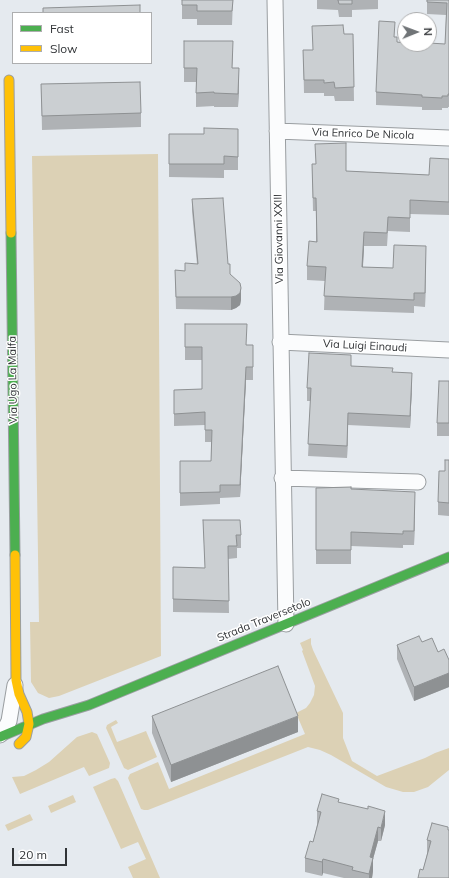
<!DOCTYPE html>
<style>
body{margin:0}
#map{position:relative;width:449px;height:878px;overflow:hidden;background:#e5eaef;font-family:Mulish,sans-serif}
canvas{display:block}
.legend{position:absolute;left:12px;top:12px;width:140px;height:52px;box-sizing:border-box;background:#fff;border:1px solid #adaeaf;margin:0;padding:5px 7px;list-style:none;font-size:12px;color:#313437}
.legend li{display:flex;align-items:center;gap:8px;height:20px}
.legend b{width:20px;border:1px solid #adaeaf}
.north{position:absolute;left:397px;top:12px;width:40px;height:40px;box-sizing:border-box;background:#fff;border:1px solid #adaeaf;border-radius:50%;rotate:89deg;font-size:11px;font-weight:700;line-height:16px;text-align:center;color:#313437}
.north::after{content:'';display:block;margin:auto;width:14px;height:18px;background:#707477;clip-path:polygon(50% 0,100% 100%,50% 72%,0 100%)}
.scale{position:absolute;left:12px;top:848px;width:55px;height:18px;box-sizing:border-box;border:2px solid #313437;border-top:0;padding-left:5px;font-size:12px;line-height:14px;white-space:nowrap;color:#313437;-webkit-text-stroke:3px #fff;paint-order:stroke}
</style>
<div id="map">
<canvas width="449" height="878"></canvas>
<ul class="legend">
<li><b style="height:5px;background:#4caf50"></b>Fast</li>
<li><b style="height:5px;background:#ffc107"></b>Slow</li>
</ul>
<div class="north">N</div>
<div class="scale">20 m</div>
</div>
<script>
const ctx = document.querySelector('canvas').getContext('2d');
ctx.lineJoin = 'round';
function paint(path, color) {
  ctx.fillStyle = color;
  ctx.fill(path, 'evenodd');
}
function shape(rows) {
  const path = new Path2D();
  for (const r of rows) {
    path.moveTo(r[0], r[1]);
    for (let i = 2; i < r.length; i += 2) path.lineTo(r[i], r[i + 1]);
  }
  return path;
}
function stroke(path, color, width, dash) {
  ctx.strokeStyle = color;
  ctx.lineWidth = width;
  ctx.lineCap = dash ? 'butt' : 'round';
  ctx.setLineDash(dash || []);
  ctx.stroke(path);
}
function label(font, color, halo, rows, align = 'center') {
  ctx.font = font + ' Mulish,sans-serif';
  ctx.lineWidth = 3;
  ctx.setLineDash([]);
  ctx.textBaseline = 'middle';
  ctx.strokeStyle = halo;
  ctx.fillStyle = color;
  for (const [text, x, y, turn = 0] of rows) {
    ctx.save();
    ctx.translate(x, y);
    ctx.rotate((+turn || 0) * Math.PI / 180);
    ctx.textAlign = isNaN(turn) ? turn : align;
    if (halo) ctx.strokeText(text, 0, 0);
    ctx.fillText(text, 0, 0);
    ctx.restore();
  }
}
const green = shape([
 [158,154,161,656,59,696,49,698,38,693,31,682,30,622,39,622,32,156],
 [311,638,311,644,313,650,343,713,343,738,352,761,377,776,425,758,435,753,449,748,449,770,428,787,414,792,403,792,386,787,331,755,320,750,308,747,148,810,144,810,141,809,128,778,130,774,158,762,169,789,305,734,296,713,306,708,310,703,314,695,315,686,302,651,303,650,300,643],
 [116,720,118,723,111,727,117,742,146,731,157,757,128,770,124,768,106,728,107,725],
 [92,732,97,734,110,763,109,768,89,776,84,767,20,794,12,777,24,776,36,770,49,762,77,737],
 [115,778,118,781,160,878,133,878,128,867,146,859,138,842,121,849,93,787,111,779],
 [73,795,76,802,51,813,48,806],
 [30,814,33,820,8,831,5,825]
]);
const street = shape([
 [275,0,286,624],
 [277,131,449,138],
 [280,342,449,350],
 [282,478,418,482],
 [0,735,4,731,9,721,15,685]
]);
const fast = shape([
 [11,233,15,555],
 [0,737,43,719,89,705,449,557]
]);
const slow = shape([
 [9,80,11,233],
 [15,555,16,680,19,694,27,712,29,724,26,737,19,744]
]);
const wall = shape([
 [182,0,233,0,232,25,197,25,197,19,182,19],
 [317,0,378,0,378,9,352,10,352,17,339,17,338,10,317,9],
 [427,0,449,0,449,107,448,107,448,108,442,108,442,110,422,110,422,107,376,105,376,92,395,37,397,42,445,44,446,15,427,14],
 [344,34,353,34,354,101,335,101,334,96,324,96,324,93,304,93,303,50,313,50],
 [184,41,233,55,232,68,239,82,238,107,214,107,214,106,196,107,196,82,184,82],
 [41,84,141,113,141,127,42,130],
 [238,143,238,170,224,170,224,178,169,177,169,164],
 [449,159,449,215,410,214,410,232,388,231,387,246,364,246,363,267,393,268,426,260,425,307,414,306,414,313,324,310,325,281,307,280,307,266,316,242,316,211,313,211,312,164,346,171,429,175],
 [192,199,228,264,230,274,241,300,240,305,236,308,231,310,176,309,175,270,185,271,197,264,192,211],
 [185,324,247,345,253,345,253,380,246,380,240,497,220,498,220,504,180,506,180,461,211,461,211,442,205,442,205,425,174,426,174,390,202,389,202,360,185,360],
 [351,366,393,372,412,385,410,428,348,425,347,458,308,456,311,401,307,401,307,388],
 [449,381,449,436,437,436,437,423],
 [449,460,449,516,438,515,438,502,445,471],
 [316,488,351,489,415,506,414,545,403,545,403,548,351,546,351,564,316,564],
 [203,520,241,535,241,548,237,548,237,558,228,559,229,613,173,612,173,567,205,568],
 [422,642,449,660,449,687,414,701,397,659,397,645],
 [152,716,298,732,171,782,152,733],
 [339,802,385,825,381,841,378,841,373,859,373,871,372,878,344,878,323,873,322,876,305,872,305,858,313,842,317,825,317,811],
 [448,827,423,870,427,854,427,840]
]);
const shadedWall = shape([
 [239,68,239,82,238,107,238,94],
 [364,232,364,246,362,281,362,267],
 [426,246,426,260,425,307,425,293],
 [241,288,241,300,240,305,236,308,231,310,231,297],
 [246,367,246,380,240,497,240,485],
 [412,373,412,385,410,428,410,416],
 [348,413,348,425,347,458,347,446],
 [415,492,415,506,414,545,414,531],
 [449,673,449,687,414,701,414,687],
 [298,716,298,732,171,782,171,765],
 [385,811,385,825,381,841,381,828],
 [378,827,378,841,373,859,373,871,372,878,369,878,370,857],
 [323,859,323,873,322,876,322,862]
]);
const building = shape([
 [182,0,233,0,232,11,197,11,197,5,182,5,182,0],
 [338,0,352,0,352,4,339,4,338,0],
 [427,0,449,0,449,94,448,94,448,96,442,96,442,98,422,97,422,95,376,92,379,21,395,22,394,37,397,37,397,42,405,43,405,44,429,44,429,43,445,44,447,3,427,2,427,0],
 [140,5,140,13,43,13,43,8,140,5],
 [343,25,344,34,353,34,354,87,335,88,334,82,324,83,324,80,304,80,303,50,313,50,312,26,343,25],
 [184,41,233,41,232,68,239,68,238,94,214,93,214,92,196,93,197,68,184,68,184,41],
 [140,82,141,113,42,116,41,84,140,82],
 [204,128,238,129,238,157,224,156,224,164,169,164,169,134,204,134,204,128],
 [346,143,346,171,429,175,430,158,449,159,449,202,410,200,410,218,388,217,387,233,364,232,362,267,393,268,394,245,426,246,425,293,414,293,414,300,324,296,326,267,307,266,309,241,317,242,316,198,313,198,312,164,316,164,315,144,346,143],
 [223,198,228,264,230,264,230,274,240,283,241,288,240,293,236,296,231,297,176,297,175,270,185,271,185,263,198,264,192,199,223,198],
 [185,324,247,324,246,345,253,345,253,367,246,367,240,485,220,485,220,492,180,493,180,461,211,461,212,430,205,430,205,412,174,414,174,390,202,389,202,347,185,347,185,324],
 [309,353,351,355,351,366,393,368,392,372,412,373,410,416,348,413,347,446,308,444,311,388,307,388,309,353],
 [439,381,449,381,449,423,437,423,439,381],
 [445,460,449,460,449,503,438,502,439,471,445,471,445,460],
 [351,487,351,489,415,492,414,531,403,531,403,534,351,532,351,550,316,550,316,488,351,487],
 [203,520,240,520,241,535,236,535,237,546,228,546,229,601,173,599,173,567,205,568,203,520],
 [419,636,422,642,432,638,438,652,444,649,449,660,449,673,414,687,397,645,419,636],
 [278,666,298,716,171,765,152,716,278,666],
 [322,794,339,799,338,802,368,809,368,806,385,811,381,828,378,827,370,857,373,858,369,874,352,870,353,867,323,859,322,862,305,858,310,841,313,842,321,812,317,811,322,794],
 [432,823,448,827,448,830,449,830,449,878,418,878,420,869,423,870,431,841,427,840,432,823]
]);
const streetNames = [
 ["Via Enrico De Nicola",363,134,2],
 ["Via Giovanni XXIII",279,239,-91],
 ["Via Luigi Einaudi",365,346,3],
 ["Via Ugo La Malfa",13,380,-91],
 ["Strada Traversetolo",264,620,-22]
];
paint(green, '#dcd1b5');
stroke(street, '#9a9ea1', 17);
stroke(fast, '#9a9ea1', 11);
stroke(slow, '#9a9ea1', 11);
stroke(street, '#fbfcfd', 15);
stroke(fast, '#4caf50', 9);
stroke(slow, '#ffc107', 9);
paint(wall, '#afb2b5');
paint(shadedWall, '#8e9193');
paint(building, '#cbcfd2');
stroke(building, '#8e9193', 1);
label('11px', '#313437', '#fff', streetNames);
</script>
